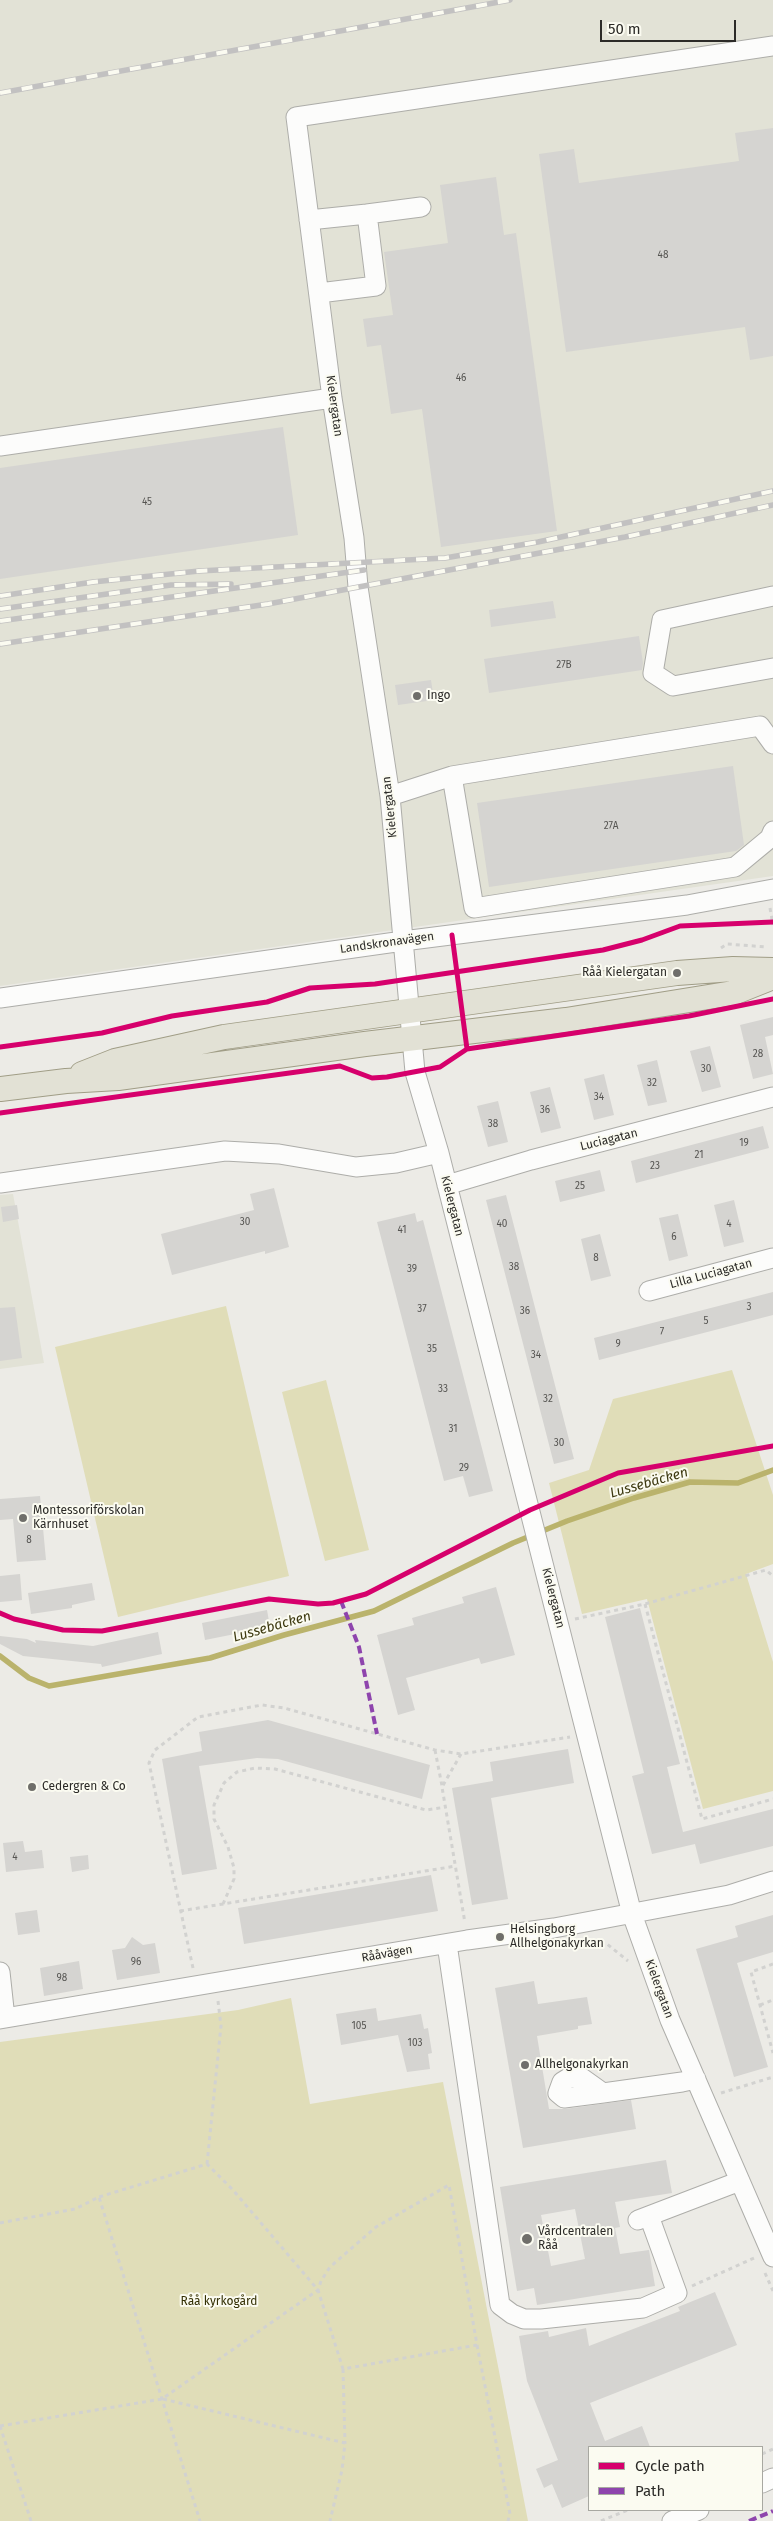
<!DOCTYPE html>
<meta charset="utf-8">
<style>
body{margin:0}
#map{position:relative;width:773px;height:2521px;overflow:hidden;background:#ecebe6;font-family:"Fira Sans",sans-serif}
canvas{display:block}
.legend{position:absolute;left:588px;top:2446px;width:175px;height:65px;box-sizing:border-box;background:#fbfbf1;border:1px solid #a8a8a1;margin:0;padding:6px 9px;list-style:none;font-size:15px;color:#2c2b28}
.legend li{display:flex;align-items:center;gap:10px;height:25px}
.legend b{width:25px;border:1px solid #a8a8a1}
.scale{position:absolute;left:600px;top:20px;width:136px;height:22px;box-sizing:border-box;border:2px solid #2c2b28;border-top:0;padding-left:6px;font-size:15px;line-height:18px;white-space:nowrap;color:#2c2b28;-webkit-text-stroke:4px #fbfbf1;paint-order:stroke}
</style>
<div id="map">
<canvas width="773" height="2521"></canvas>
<ul class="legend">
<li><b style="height:6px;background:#d6006c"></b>Cycle path</li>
<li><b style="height:6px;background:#8e44ad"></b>Path</li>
</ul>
<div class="scale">50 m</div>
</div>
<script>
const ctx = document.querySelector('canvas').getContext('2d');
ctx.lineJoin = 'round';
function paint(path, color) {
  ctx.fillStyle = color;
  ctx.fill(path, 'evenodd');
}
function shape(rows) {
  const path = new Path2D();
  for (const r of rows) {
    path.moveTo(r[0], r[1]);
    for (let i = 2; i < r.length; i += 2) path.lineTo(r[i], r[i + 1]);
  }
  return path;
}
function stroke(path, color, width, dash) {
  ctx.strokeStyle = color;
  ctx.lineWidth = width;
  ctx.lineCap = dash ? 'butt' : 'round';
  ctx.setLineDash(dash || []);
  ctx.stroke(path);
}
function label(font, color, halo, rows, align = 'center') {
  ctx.font = font + ' "Fira Sans",sans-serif';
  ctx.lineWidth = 4;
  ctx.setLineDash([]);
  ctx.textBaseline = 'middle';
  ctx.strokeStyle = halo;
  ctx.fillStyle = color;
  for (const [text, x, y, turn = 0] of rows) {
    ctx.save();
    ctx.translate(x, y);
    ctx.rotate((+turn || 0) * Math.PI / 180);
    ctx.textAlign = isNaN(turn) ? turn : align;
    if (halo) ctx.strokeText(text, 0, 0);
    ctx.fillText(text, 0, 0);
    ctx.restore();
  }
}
const built = shape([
 [0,0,773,0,773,876,0,986],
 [13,1194,44,1363,0,1369,0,1195]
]);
const green = shape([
 [226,1306,289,1576,118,1617,55,1347],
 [732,1370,773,1495,773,1564,746,1574,773,1662,773,1791,703,1809,647,1599,582,1614,549,1483,589,1470,613,1399],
 [326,1380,369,1550,325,1561,282,1392],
 [291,1998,310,2104,443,2082,528,2521,0,2521,0,2042,238,2010]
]);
const stream = shape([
 [0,1656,29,1678,49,1686,210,1658,284,1635,374,1611,513,1543,567,1521,634,1498,690,1482,738,1483,773,1470]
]);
const building = shape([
 [773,128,773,356,750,360,745,327,566,352,539,154,574,149,579,183,739,161,735,133],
 [496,177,504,235,516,233,557,531,441,547,422,409,391,414,381,345,367,347,363,319,393,315,384,252,448,243,440,185],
 [283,427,298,535,0,579,0,468],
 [553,601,556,618,491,627,489,610],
 [639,636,643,663,642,670,489,693,484,659],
 [431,680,434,700,398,705,395,685],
 [733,766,744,845,736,851,489,887,477,803],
 [773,1017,773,1035,765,1037,773,1074,753,1079,740,1025],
 [710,1046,721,1087,702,1092,690,1051],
 [657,1060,667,1102,648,1106,637,1065],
 [604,1074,614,1115,594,1120,584,1079],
 [550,1087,561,1128,541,1133,530,1092],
 [498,1101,508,1142,488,1147,477,1106],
 [763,1126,769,1148,636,1183,631,1161],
 [600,1170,605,1191,560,1202,555,1181],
 [274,1188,289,1247,265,1254,265,1251,172,1275,161,1234,254,1210,250,1194],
 [506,1195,574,1459,554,1464,486,1200],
 [734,1200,744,1242,724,1247,714,1205],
 [17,1205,19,1219,3,1222,1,1207],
 [415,1213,417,1222,423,1220,493,1491,469,1497,463,1476,444,1481,377,1222],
 [678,1214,688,1256,669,1261,659,1218],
 [600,1234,611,1276,591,1281,581,1239],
 [773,1292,773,1315,599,1360,594,1338],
 [15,1307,22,1358,0,1361,0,1308],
 [40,1496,46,1560,17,1562,13,1519,0,1520,0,1499],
 [20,1574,22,1600,0,1602,0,1576],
 [92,1583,95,1600,72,1605,72,1608,31,1614,28,1593],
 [496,1587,515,1655,481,1664,479,1658,406,1678,415,1710,398,1715,377,1635,414,1625,412,1618,464,1603,462,1597],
 [640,1608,680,1764,667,1767,683,1832,773,1809,773,1846,700,1864,695,1844,652,1854,632,1776,644,1773,605,1617],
 [267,1610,270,1627,205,1640,202,1623],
 [158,1632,162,1654,102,1667,101,1664,23,1656,0,1644,0,1636,27,1639,36,1643,35,1640,93,1646],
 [268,1720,430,1765,422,1799,278,1759,257,1758,199,1766,217,1869,182,1875,162,1759,202,1751,199,1732],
 [568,1749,574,1783,491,1798,508,1899,472,1905,452,1788,493,1781,490,1762],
 [23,1841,25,1852,42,1850,44,1868,6,1872,3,1843],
 [88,1855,89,1869,72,1872,70,1857],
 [431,1875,438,1911,244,1944,238,1908],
 [37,1910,40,1932,18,1935,15,1913],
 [773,1915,773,1952,737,1963,768,2067,734,2077,696,1949,738,1937,735,1926],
 [132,1937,143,1945,155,1943,160,1973,117,1980,112,1950,125,1948],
 [79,1961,83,1989,44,1996,40,1968],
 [534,1981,538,2004,587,1997,592,2024,578,2026,578,2029,537,2036,549,2109,565,2109,631,2100,636,2129,523,2148,495,1988],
 [376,2008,378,2021,421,2014,424,2029,428,2028,432,2053,428,2054,430,2069,407,2072,398,2035,341,2045,336,2014],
 [666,2160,672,2193,615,2202,620,2227,615,2228,620,2254,649,2250,655,2286,537,2305,534,2288,517,2291,500,2187],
 [575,2209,585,2259,551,2266,541,2215],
 [715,2292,737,2345,590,2403,605,2441,642,2426,650,2447,589,2447,589,2496,562,2508,552,2484,544,2488,536,2469,558,2460,527,2381,519,2336,548,2331,549,2337,586,2328,589,2346,680,2311,678,2307]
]);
const path = shape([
 [770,908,773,925],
 [721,948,727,944,767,947],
 [645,1604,702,1819,773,1799],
 [575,1619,645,1604,766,1570,773,1576],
 [435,1750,442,1786],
 [461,1754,442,1787,465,1923],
 [223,1904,234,1879,234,1868,228,1847,214,1819,214,1805,224,1783,237,1772,255,1768,275,1769,426,1810,446,1807],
 [180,1911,456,1866],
 [584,1943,607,1944,628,1961],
 [773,1964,751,1972,773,2053],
 [193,1968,149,1763,155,1750,198,1717,262,1705,284,1708,435,1750,461,1754,570,1737],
 [760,2005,773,2000],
 [721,2093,773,2077],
 [207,2164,221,2026,218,2001],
 [0,2223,75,2209,99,2197,200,2521],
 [765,2273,773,2291],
 [692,2286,754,2258],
 [477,2345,510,2514,508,2521],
 [343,2369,345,2443],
 [163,2399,345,2443,342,2470,330,2521],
 [0,2426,162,2399,318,2290,321,2281,330,2267,376,2227,449,2185,477,2345,343,2369,318,2290,233,2190,207,2164,99,2197],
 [0,2426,31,2521],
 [762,2454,773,2449],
 [601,2521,628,2510]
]);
const minor = shape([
 [773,46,296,117,332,398,354,538,358,587,390,796,415,1072,439,1153,632,1914,670,2020,773,2257],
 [309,220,367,214],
 [319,293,376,286,367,214,421,207],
 [0,446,332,398],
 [773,596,662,620,653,673,673,686,773,668],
 [452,776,474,908,735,867,770,838,773,831],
 [390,796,452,776,760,726,773,744],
 [0,998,403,941,687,905,773,889],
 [0,1183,225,1151,279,1154,356,1167,396,1163,439,1153],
 [447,1185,531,1160,773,1097],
 [649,1291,773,1258],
 [447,1944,500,2305,512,2314,524,2319,541,2319,643,2308,677,2293,649,2216],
 [0,1972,5,2018],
 [0,2019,467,1940,554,1928,729,1895,773,1881],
 [603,2093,582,2078,570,2077,562,2082,558,2093,564,2098,603,2093,682,2082,696,2079],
 [638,2220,740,2181],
 [762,2483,773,2478],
 [672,2521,699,2510]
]);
const major = shape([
 [82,1074,115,1061,224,1037,677,973,733,969,773,970],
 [0,1089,66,1081,118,1078,365,1044,566,1020,733,993,773,977]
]);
const rail = shape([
 [0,93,510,0],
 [0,596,93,582,199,571,445,558,538,542,773,491],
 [0,609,171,585,231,584],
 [0,621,364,570],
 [0,644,268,604,625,537,773,505]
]);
const quiet = shape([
 [341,1601,359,1647,377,1734],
 [749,2521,773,2511]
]);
const cycleway = shape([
 [452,935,467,1049],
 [0,1047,102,1033,172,1016,267,1002,310,988,375,984,603,950,642,940,680,926,773,922],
 [0,1113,340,1066,372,1078,387,1077,440,1067,467,1049,689,1016,773,999],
 [0,1613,14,1619,63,1630,102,1631,269,1599,318,1604,333,1603,366,1594,530,1510,618,1473,773,1446]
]);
const markers = [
 [417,696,5,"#6f6e6a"],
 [677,973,5,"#6f6e6a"],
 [23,1518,5,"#6f6e6a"],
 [32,1787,5,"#6f6e6a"],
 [500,1937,5,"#6f6e6a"],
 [525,2065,5,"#6f6e6a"],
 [527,2239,6,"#6f6e6a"]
];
const numberNames = [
 ["48",663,255],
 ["46",461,378],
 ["45",147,502],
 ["27B",564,665],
 ["27A",611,826],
 ["28",758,1054],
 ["30",706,1069],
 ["32",652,1083],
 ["34",599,1097],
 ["36",545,1110],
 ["38",493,1124],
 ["19",744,1143],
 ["21",699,1155],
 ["23",655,1166],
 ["25",580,1186],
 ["30",245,1222],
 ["40",502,1224],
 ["4",729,1224],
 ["41",402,1230],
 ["6",674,1237],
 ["8",596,1258],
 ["38",514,1267],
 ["39",412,1269],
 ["3",749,1307],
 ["37",422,1309],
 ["36",525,1311],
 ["5",706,1321],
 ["7",662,1332],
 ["9",618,1344],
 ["35",432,1349],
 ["34",536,1355],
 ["33",443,1389],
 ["32",548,1399],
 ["31",453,1429],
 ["30",559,1443],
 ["29",464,1468],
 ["8",29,1540],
 ["4",15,1857],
 ["96",136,1962],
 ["98",62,1978],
 ["105",359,2026],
 ["103",415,2043]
];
const streetNames = [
 ["Kielergatan",334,406,82],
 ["Kielergatan",390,807,-96],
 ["Landskronavägen",387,943,-8],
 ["Luciagatan",609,1140,-14],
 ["Kielergatan",452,1206,76],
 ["Lilla Luciagatan",711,1274,-15],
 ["Kielergatan",553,1598,76],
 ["Rååvägen",387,1954,-10],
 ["Kielergatan",659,1989,70]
];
const poiNames = [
 ["Ingo",427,696],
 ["Råå Kielergatan",667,973,"right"],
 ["Montessoriförskolan",33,1511],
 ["Kärnhuset",33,1525],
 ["Cedergren & Co",42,1787],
 ["Helsingborg",510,1930],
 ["Allhelgonakyrkan",510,1944],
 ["Allhelgonakyrkan",535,2065],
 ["Vårdcentralen",538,2232],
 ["Råå",538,2246]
];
const parkNames = [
 ["Råå kyrkogård",219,2302]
];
const waterNames = [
 ["Lussebäcken",649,1483,-16],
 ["Lussebäcken",272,1627,-16]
];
paint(built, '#e2e2d6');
paint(green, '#e0ddb8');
stroke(stream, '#bab36c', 5.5);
paint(building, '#d5d4d1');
stroke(minor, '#adada9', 21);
stroke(major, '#a09d86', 26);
stroke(path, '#d2d2d0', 3, [4, 4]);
stroke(minor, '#fcfcfb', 19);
stroke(major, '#e2e1d5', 24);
stroke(rail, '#c2c1c1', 5.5);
stroke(rail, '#fbfbf1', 4, [11]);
stroke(quiet, '#8e44ad', 4, [8, 4]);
stroke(cycleway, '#d6006c', 5);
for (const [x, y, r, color] of markers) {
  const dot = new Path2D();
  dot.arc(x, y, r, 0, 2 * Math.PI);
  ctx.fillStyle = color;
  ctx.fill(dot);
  stroke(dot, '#fbfbf1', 2);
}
label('10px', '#565552', null, numberNames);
label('12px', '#2c2b28', '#fbfbf1', streetNames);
label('12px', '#2c2b28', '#fbfbf1', poiNames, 'left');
label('12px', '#332f04', '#fbfbf1', parkNames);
label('italic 14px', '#3c380f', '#fbfbf1', waterNames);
</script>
